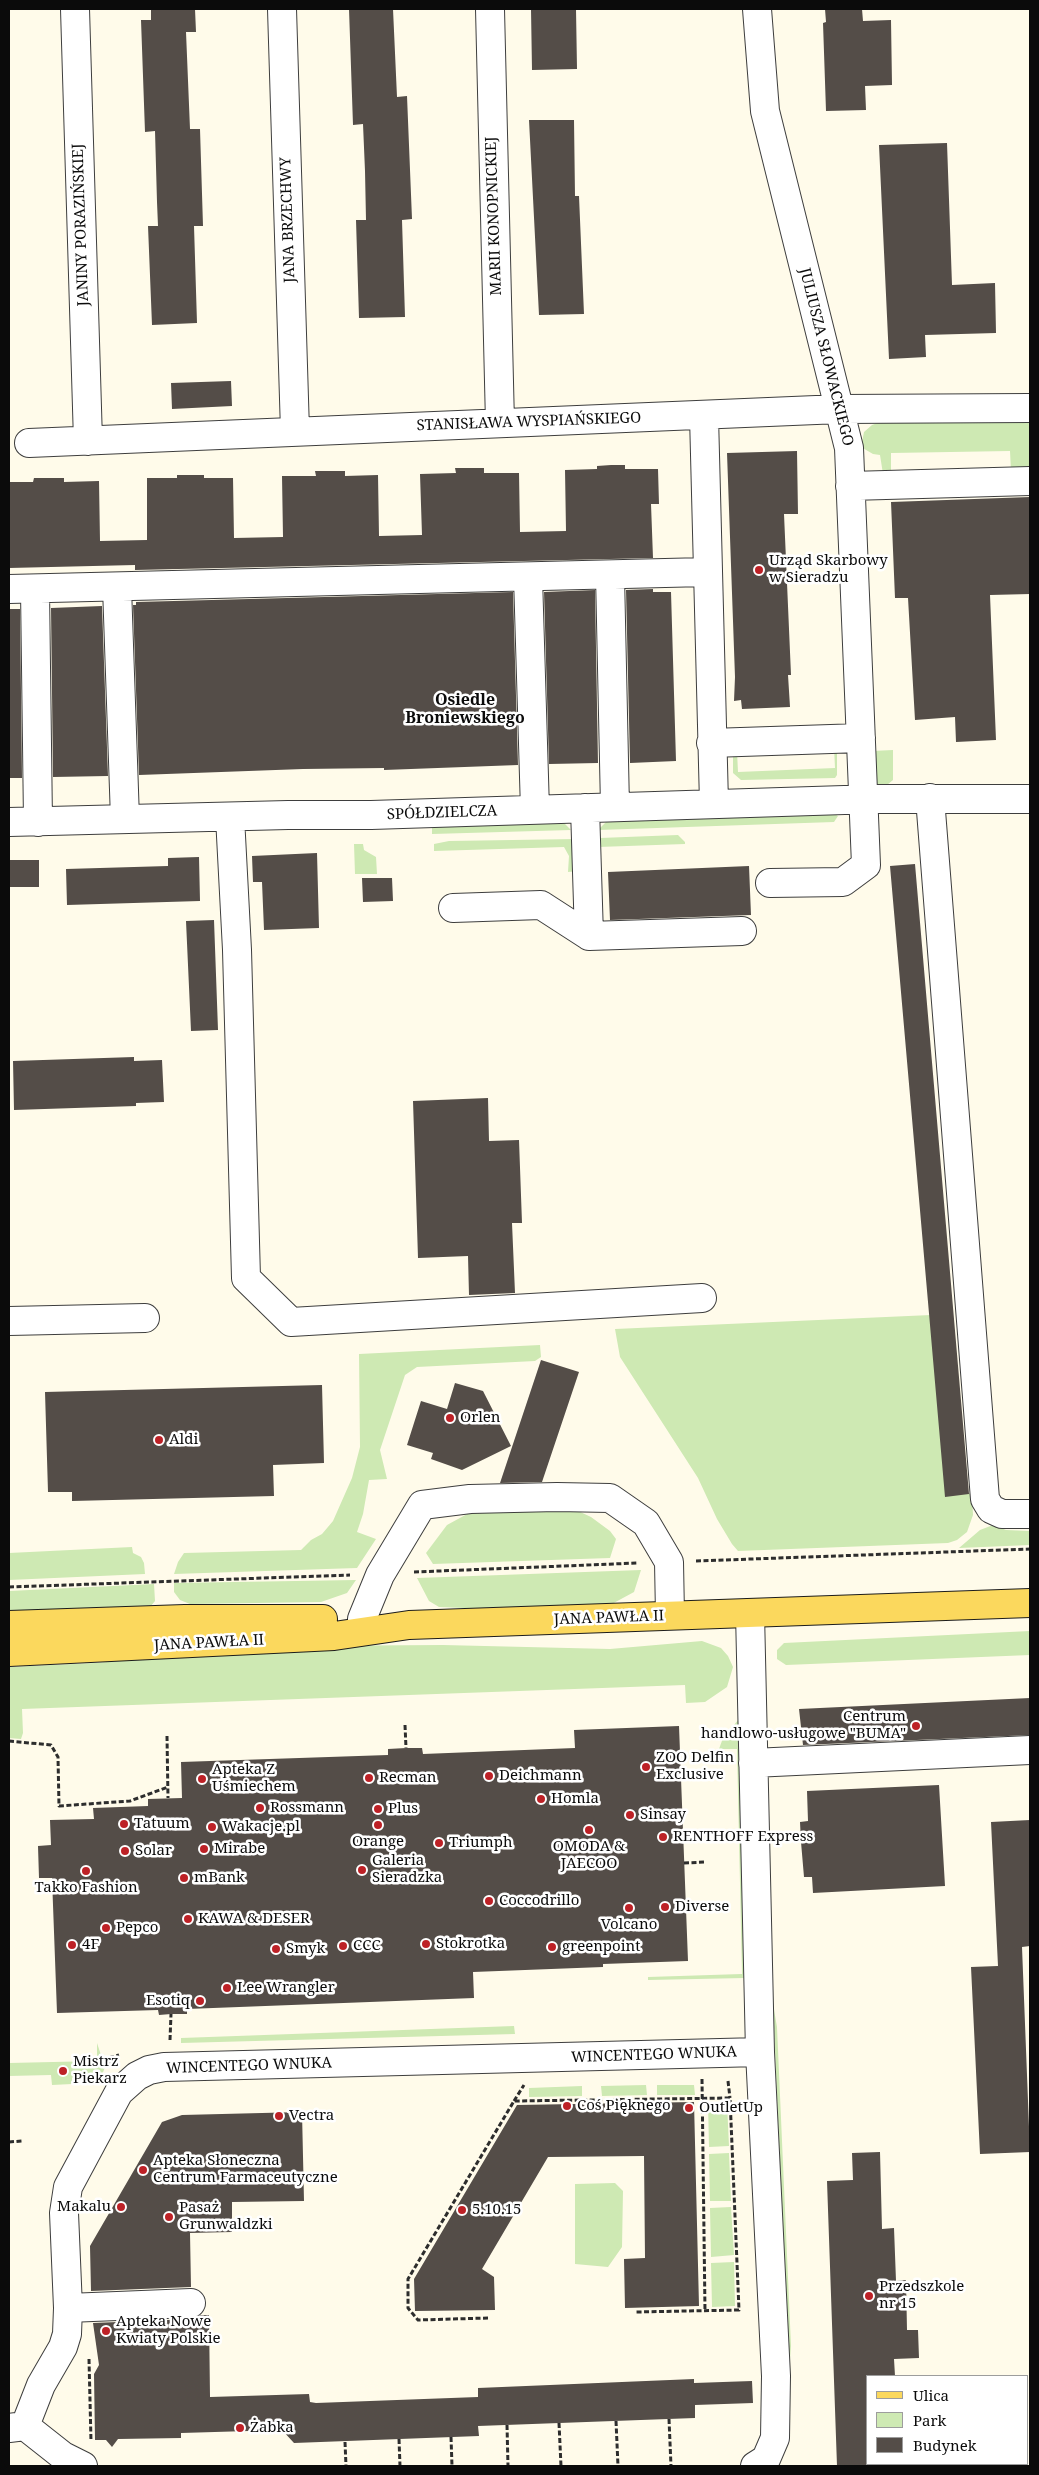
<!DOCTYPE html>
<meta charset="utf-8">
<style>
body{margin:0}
#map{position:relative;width:1039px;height:2475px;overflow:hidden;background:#fffbea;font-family:"Noto Serif",serif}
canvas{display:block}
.frame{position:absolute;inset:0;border:10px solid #0b0b0b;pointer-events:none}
.legend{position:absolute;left:866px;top:2375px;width:162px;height:90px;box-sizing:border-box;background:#fff;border:1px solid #9d9d9d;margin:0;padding:6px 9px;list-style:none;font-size:15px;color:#0b0b0b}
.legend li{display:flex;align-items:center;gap:10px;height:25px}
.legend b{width:25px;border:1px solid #9d9d9d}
</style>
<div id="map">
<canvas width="1039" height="2475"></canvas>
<div class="frame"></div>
<ul class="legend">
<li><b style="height:6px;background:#fbd85d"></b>Ulica</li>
<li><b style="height:14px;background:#cee9b3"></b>Park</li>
<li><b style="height:14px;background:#544d48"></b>Budynek</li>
</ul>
</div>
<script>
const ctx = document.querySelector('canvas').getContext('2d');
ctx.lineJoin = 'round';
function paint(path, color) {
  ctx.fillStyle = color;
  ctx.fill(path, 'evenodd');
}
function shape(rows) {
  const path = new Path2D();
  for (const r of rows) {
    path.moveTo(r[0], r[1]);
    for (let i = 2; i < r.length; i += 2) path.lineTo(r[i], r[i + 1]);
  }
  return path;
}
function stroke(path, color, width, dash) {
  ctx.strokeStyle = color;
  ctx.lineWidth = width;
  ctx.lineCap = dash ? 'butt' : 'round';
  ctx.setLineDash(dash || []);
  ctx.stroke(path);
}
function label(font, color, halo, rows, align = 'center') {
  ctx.font = font + ' "Noto Serif",serif';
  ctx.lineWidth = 5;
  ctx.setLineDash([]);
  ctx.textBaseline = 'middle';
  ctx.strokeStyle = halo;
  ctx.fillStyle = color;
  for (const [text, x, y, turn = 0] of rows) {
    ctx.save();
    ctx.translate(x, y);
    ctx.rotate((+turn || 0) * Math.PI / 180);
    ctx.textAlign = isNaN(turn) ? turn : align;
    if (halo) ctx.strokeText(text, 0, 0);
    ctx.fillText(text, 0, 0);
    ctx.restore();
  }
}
const green = shape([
 [880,422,1030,423,1030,471,1011,471,1010,451,891,453,891,474,883,474,880,455,873,454,861,447,864,432,872,425],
 [834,747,837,747,837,775,835,778,741,780,733,773,733,751,737,751,738,772,835,768],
 [893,750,893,780,882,789,876,784,872,751],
 [833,813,838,816,834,822,598,830,607,821],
 [563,822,571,830,432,834,432,828,434,825],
 [678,835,685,842,685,844,598,847,600,838],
 [576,839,578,871,568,872,569,856,564,847,434,851,434,844,449,841],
 [354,844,363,844,364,850,376,857,377,874,355,874],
 [931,1315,949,1495,972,1493,973,1515,967,1532,957,1540,948,1543,738,1551,732,1544,717,1519,698,1478,620,1357,615,1329],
 [540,1345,541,1357,535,1361,417,1367,405,1375,380,1450,387,1479,369,1480,363,1514,357,1532,376,1539,357,1568,174,1574,178,1562,184,1553,301,1550,311,1540,322,1534,333,1521,352,1478,360,1447,359,1354],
 [576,1510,591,1517,610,1531,616,1539,610,1558,433,1564,426,1553,447,1525,469,1513,488,1511],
 [993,1525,1006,1530,1030,1531,1030,1545,959,1548,980,1530],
 [132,1547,133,1553,141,1557,144,1563,145,1574,9,1580,9,1553],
 [641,1570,634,1592,610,1605,490,1609,439,1607,429,1601,417,1578],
 [356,1580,347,1593,321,1602,190,1604,180,1600,174,1592,174,1583],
 [154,1584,155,1601,150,1607,9,1612,9,1591],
 [1030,1631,1030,1655,786,1665,777,1659,777,1650,784,1643],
 [702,1641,721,1648,728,1656,733,1667,727,1687,705,1702,686,1703,685,1685,22,1709,23,1733,21,1739,9,1738,9,1667,95,1663,289,1646,443,1645,610,1649],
 [739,1719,748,2036,745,2036,745,1978,648,1980,648,1977,742,1974,737,1749,719,1749,723,1738],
 [773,2004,777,2027,791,2346,789,2373],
 [514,2026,515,2034,181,2043,181,2038],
 [97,2043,105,2067,102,2075,72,2078,72,2084,52,2085,51,2075,9,2076,9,2063,97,2061],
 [646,2085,647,2095,602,2096,601,2086],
 [657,2085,694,2085,695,2095,657,2095],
 [582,2086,582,2096,529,2097,529,2088],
 [708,2103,727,2103,729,2146,709,2147],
 [729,2153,731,2201,710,2201,709,2154],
 [615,2183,623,2191,622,2247,608,2267,575,2264,575,2184],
 [731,2207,734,2255,711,2257,710,2208],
 [734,2262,735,2306,712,2307,711,2263]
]);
const building = shape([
 [151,9,195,9,196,32,186,32,190,129,200,129,203,226,194,226,197,323,152,325,148,226,158,226,157,202,155,131,145,132,141,20,151,20],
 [349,9,393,9,397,97,407,96,412,219,402,220,405,317,359,318,356,220,366,220,365,171,363,124,353,125],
 [531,9,576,9,577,69,532,70],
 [825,9,862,9,863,21,891,20,892,85,865,86,866,110,826,111,823,23,826,22],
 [529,120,574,120,575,196,579,196,584,314,539,315],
 [947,143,952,285,995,283,996,333,925,335,926,357,889,359,879,145],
 [231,381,232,406,172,409,171,383],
 [797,451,798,514,784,514,791,675,788,675,790,707,742,709,741,700,734,701,735,677,727,453],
 [611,465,625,465,625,469,658,469,659,504,651,504,653,558,135,570,135,565,9,568,9,482,33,482,34,478,64,478,64,482,99,481,100,541,147,540,147,478,177,478,177,475,204,475,204,478,233,478,234,538,283,537,282,476,316,476,315,471,345,471,345,476,378,475,379,536,422,535,420,474,456,473,455,468,484,468,484,473,519,473,520,532,566,531,565,470,597,469,597,466],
 [1030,497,1030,594,990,595,996,740,956,742,955,717,915,720,908,598,895,598,891,502],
 [653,589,653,592,671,592,676,761,630,763,626,590],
 [595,590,598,763,549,764,544,592],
 [513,592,518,765,384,770,384,768,303,769,139,775,133,605,136,605,136,602],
 [102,606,108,776,53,777,51,608],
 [9,609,20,609,22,778,9,778],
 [317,853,319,928,264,930,262,882,253,882,252,856],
 [199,857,200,901,67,905,66,869,168,866,168,858],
 [9,860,39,860,39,887,9,887],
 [915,864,969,1494,945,1497,890,866],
 [749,866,751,915,610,920,608,872],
 [362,878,392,878,393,901,363,902],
 [214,920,218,1030,191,1031,186,921],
 [134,1057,134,1061,162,1060,164,1102,136,1103,136,1106,14,1110,13,1061],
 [488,1098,489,1141,519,1140,522,1223,512,1223,515,1293,469,1295,468,1256,418,1258,413,1101],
 [541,1360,579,1372,542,1482,500,1483],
 [455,1383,483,1391,511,1446,462,1470,431,1459,433,1453,407,1445,421,1401,447,1409],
 [322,1385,324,1463,273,1465,274,1496,72,1501,72,1492,48,1492,45,1392],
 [1030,1698,1030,1735,803,1745,799,1709],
 [679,1726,688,1961,603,1964,603,1967,473,1972,474,1998,187,2009,187,2014,171,2014,159,2015,158,2010,57,2013,52,1878,39,1878,38,1846,51,1845,50,1820,94,1819,93,1808,148,1806,148,1799,182,1798,181,1762,388,1755,388,1749,406,1748,422,1748,423,1754,575,1748,574,1730],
 [939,1785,945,1886,813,1893,812,1877,804,1877,801,1842,800,1822,808,1821,807,1791],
 [1030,1820,1030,1946,1022,1947,1030,2152,980,2154,971,1967,998,1966,991,1822],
 [694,2102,699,2306,625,2308,624,2259,645,2258,644,2156,548,2157,482,2269,494,2277,495,2310,415,2311,414,2279,517,2105],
 [302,2112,304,2201,232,2202,232,2232,190,2233,191,2287,91,2291,90,2246,162,2122,182,2115],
 [880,2152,882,2229,894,2228,896,2281,906,2280,907,2330,918,2330,919,2358,894,2359,895,2376,868,2376,868,2466,837,2466,827,2181,853,2180,852,2153],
 [200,2315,209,2315,210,2397,309,2394,310,2402,316,2403,478,2397,478,2388,694,2379,694,2383,752,2381,753,2403,695,2405,695,2418,478,2426,479,2436,294,2443,282,2430,181,2433,181,2438,118,2439,112,2447,106,2440,95,2440,94,2374,99,2365,93,2323,192,2319]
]);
const path = shape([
 [696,1561,1030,1549],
 [414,1572,638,1563],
 [9,1587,350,1575],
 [405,1725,406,1748],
 [167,1736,168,1798],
 [9,1741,51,1745,58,1757,59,1806,130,1801,168,1787],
 [684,1863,706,1862],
 [170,2040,171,2014],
 [110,2064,108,2058,119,2055],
 [702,2079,705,2311],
 [728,2081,730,2098],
 [514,2101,524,2085],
 [9,2142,22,2141],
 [488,2318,418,2320,408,2308,408,2279,514,2101,730,2098,739,2310,636,2312],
 [89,2359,91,2441],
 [669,2419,671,2466],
 [616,2421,618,2466],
 [559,2423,561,2466],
 [507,2425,508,2466],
 [451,2437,452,2466],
 [399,2439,400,2466],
 [345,2442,346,2466]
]);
const minor = shape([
 [75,9,88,441],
 [282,9,295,431],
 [490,9,500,423],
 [757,9,765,111,849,448,866,865,843,882,770,883],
 [704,416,714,803],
 [29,443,840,409,1030,408],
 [850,486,1030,481],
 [610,575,615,807],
 [528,577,535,810],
 [117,587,125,819],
 [9,589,706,572],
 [35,589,38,822],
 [711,743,861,738],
 [930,798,985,1499,991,1509,1002,1514,1030,1514],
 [585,808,589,936],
 [230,817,237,950,246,1278,291,1322,702,1298],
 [9,822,288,815,371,815,876,799,1030,799],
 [453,908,541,905,589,936,742,931],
 [9,1321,145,1318],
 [750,1613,760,2052,776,2376,775,2438,766,2459,755,2466],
 [362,1619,380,1575,422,1505,470,1499,557,1497,610,1498,646,1523,669,1562,670,1615],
 [753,1763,1030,1750],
 [68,2308,191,2303],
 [25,2426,63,2456,83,2466],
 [9,2428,25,2426,41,2385,63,2347,67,2334,68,2308,64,2213,68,2187,119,2092,137,2076,149,2070,164,2067,760,2052]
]);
const major = shape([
 [9,1625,185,1619,323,1619],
 [9,1652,334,1636,409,1625,1030,1603]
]);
const markers = [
 [759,570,5,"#bd2126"],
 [450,1418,5,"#bd2126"],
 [159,1440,5,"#bd2126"],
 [916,1726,5,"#bd2126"],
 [646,1767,5,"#bd2126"],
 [489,1776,5,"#bd2126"],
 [369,1778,5,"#bd2126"],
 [202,1779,5,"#bd2126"],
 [541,1799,5,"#bd2126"],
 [260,1808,5,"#bd2126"],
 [378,1809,5,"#bd2126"],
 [630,1815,5,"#bd2126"],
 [124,1824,5,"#bd2126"],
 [378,1825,5,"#bd2126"],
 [212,1827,5,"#bd2126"],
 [589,1830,5,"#bd2126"],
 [663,1837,5,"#bd2126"],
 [439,1843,5,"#bd2126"],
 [204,1849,5,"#bd2126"],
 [125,1851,5,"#bd2126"],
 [362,1870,5,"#bd2126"],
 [86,1871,5,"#bd2126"],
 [184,1878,5,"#bd2126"],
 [489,1901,5,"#bd2126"],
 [665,1907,5,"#bd2126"],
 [629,1908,5,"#bd2126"],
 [188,1919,5,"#bd2126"],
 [106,1928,5,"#bd2126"],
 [426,1944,5,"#bd2126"],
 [72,1945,5,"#bd2126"],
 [343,1946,5,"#bd2126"],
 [552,1947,5,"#bd2126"],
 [276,1949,5,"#bd2126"],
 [227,1988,5,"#bd2126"],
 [200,2001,5,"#bd2126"],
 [63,2071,5,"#bd2126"],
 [567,2106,5,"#bd2126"],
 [689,2108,5,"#bd2126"],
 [279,2116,5,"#bd2126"],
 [143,2170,5,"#bd2126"],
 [121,2207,5,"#bd2126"],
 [462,2210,5,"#bd2126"],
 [169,2217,5,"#bd2126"],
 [869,2296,5,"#bd2126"],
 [106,2331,5,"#bd2126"],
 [240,2428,5,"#bd2126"]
];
const streetNames = [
 ["MARII KONOPNICKIEJ",494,216,-92],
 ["JANA BRZECHWY",288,220,-92],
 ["JANINY PORAZIŃSKIEJ",81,225,-92],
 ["JULIUSZA SŁOWACKIEGO",826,357,76],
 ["STANISŁAWA WYSPIAŃSKIEGO",529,422,-2],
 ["SPÓŁDZIELCZA",442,813,-2],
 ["JANA PAWŁA II",609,1618,-2],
 ["JANA PAWŁA II",209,1643,-3],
 ["WINCENTEGO WNUKA",654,2055,-2],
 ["WINCENTEGO WNUKA",249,2066,-2]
];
const poiNames = [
 ["Urząd Skarbowy",769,561],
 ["w Sieradzu",769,578],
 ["Orlen",460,1418],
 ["Aldi",169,1440],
 ["Centrum",906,1717,"right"],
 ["handlowo-usługowe \"BUMA\"",906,1734,"right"],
 ["ZOO Delfin",656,1758],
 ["Exclusive",656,1775],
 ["Apteka Z",212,1770],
 ["Uśmiechem",212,1787],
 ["Deichmann",499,1776],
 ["Recman",379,1778],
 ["Homla",551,1799],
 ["Rossmann",270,1808],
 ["Plus",388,1809],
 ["Sinsay",640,1815],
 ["Tatuum",134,1824],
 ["Wakacje.pl",222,1827],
 ["RENTHOFF Express",673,1837],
 ["Orange",378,1842,"center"],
 ["Triumph",449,1843],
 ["OMODA &",589,1847,"center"],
 ["JAECOO",589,1864,"center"],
 ["Mirabe",214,1849],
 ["Solar",135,1851],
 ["Galeria",372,1861],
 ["Sieradzka",372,1878],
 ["mBank",194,1878],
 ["Takko Fashion",86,1888,"center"],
 ["Coccodrillo",499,1901],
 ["Diverse",675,1907],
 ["KAWA & DESER",198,1919],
 ["Volcano",629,1925,"center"],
 ["Pepco",116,1928],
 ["Stokrotka",436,1944],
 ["4F",82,1945],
 ["CCC",353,1946],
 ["greenpoint",562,1947],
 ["Smyk",286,1949],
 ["Lee Wrangler",237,1988],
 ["Esotiq",190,2001,"right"],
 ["Mistrz",73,2062],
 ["Piekarz",73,2079],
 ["Coś Pięknego",577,2106],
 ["OutletUp",699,2108],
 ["Vectra",289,2116],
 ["Apteka Słoneczna",153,2161],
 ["Centrum Farmaceutyczne",153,2178],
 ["Makalu",111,2207,"right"],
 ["Pasaż",179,2208],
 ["Grunwaldzki",179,2225],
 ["5.10.15",472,2210],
 ["Przedszkole",879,2287],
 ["nr 15",879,2304],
 ["Apteka Nowe",116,2322],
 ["Kwiaty Polskie",116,2339],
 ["Żabka",250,2428]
];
const neighbourhoodNames = [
 ["Osiedle",465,700],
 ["Broniewskiego",465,718]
];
paint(green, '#cee9b3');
paint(building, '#544d48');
stroke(minor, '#3e3e3e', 30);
stroke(major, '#1c1c1c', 30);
stroke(path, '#2d2d2d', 3, [5, 2.5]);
stroke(minor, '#fff', 28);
stroke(major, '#fbd85d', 28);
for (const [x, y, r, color] of markers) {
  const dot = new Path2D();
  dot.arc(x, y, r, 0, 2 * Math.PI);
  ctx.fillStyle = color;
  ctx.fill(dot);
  stroke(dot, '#fff', 2);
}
label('15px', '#0b0b0b', '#fff', streetNames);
label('15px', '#0b0b0b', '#fff', poiNames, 'left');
label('bold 16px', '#0b0b0b', '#fff', neighbourhoodNames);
</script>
